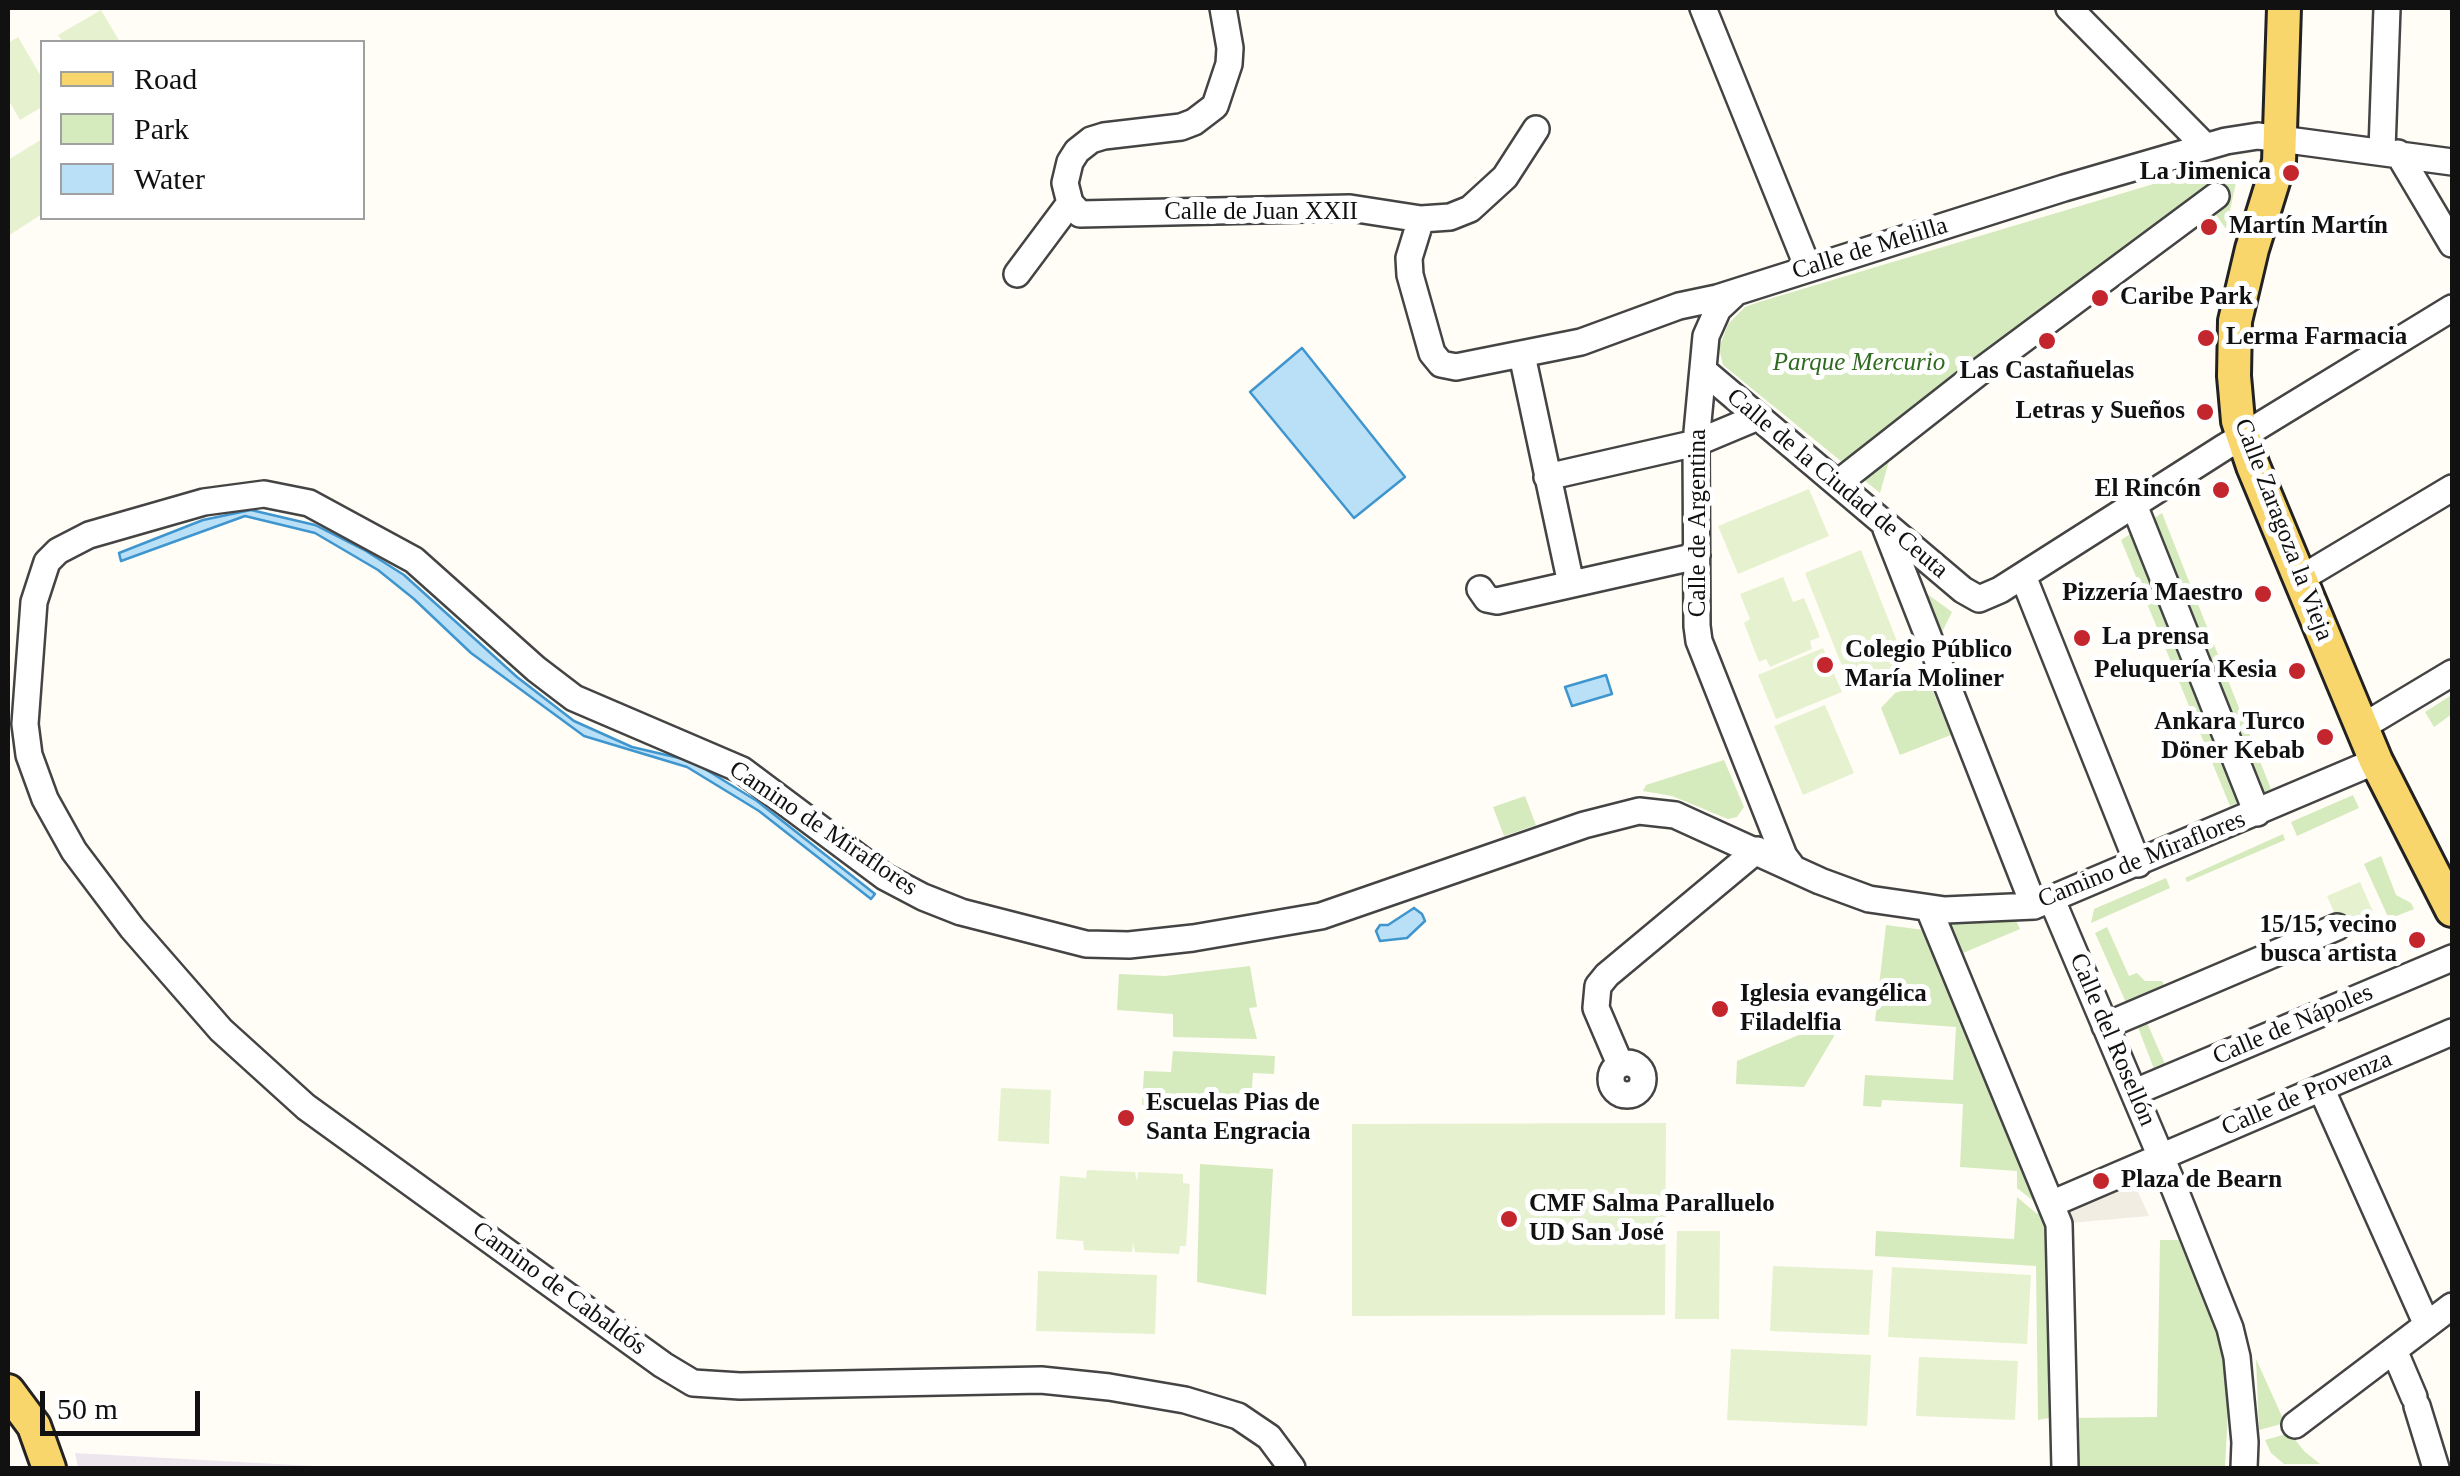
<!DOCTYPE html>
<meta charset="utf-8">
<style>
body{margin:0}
#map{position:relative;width:2460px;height:1476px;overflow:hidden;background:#fffdf5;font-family:"Times New Roman",serif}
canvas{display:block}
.frame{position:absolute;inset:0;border:10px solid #111;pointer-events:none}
.legend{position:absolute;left:40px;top:40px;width:325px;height:180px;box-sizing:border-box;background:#fff;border:2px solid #a0a0a0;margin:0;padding:12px 18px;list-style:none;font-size:30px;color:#111}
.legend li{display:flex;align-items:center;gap:20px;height:50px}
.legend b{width:50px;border:2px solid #a0a0a0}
.scale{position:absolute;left:40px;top:1391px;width:160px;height:45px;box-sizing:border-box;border:5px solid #111;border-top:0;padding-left:12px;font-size:30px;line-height:35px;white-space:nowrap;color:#111;-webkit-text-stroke:8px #fff;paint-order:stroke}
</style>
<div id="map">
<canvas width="2460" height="1476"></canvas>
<div class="frame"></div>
<ul class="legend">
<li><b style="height:12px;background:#f9d66b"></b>Road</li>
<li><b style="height:28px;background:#d5ebbd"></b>Park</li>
<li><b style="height:28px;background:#b9e0f7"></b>Water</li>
</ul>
<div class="scale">50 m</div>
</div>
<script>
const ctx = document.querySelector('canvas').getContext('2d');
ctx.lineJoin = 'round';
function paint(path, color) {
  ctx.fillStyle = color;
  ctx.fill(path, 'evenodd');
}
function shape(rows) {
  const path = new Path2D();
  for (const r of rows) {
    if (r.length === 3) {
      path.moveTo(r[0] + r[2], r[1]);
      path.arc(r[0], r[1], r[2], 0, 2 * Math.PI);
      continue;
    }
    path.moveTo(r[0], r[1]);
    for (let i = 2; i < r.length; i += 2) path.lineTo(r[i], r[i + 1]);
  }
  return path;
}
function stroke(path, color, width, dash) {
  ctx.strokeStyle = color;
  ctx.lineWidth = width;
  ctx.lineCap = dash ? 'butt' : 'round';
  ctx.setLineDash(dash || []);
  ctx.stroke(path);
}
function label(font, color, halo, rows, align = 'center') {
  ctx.font = font + ' "Times New Roman",serif';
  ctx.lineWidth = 10;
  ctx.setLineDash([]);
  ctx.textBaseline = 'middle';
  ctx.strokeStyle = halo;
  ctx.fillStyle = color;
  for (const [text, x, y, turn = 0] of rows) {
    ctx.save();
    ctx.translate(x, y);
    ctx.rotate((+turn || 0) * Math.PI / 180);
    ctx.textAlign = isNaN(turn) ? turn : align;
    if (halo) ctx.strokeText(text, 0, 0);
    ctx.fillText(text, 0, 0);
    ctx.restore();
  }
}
const industrial = shape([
 [75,1453,332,1467,415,1468,78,1468]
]);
const green = shape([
 [2217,165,2229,170,2237,178,2226,229,2211,208,1893,447,1880,493,1723,365,1719,348,1728,324,1745,307,1759,302],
 [2162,513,2271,789,2230,806,2121,540],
 [1919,588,1952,612,1942,632,1937,634],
 [1929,682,1951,735,1900,755,1881,708,1895,693],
 [2450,696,2452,714,2434,727,2425,712],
 [1724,760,1744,807,1737,817,1728,819,1672,796,1643,791,1646,785],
 [2353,795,2359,808,2297,836,2291,822],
 [1525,796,1536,825,1504,836,1493,807],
 [2283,834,2285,840,2187,882,2185,878],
 [2381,856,2396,895,2411,903,2414,909,2389,919,2364,864],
 [2166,878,2170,888,2091,923,2094,909],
 [2016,921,2020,929,1963,953,1950,922],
 [1886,925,1924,930,2035,1193,2036,1203,2017,1188,2017,1171,1960,1167,1963,1104,1882,1100,1881,1107,1863,1106,1865,1075,1953,1080,1956,1027,1875,1021],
 [2107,927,2129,976,2137,973,2145,981,2162,981,2167,991,2128,1007,2095,933],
 [1250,966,1257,1007,1249,1008,1257,1039,1173,1037,1173,1014,1117,1010,1119,974,1165,976],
 [2145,1018,2165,1064,2154,1069,2136,1022],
 [1832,1021,1843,1021,1804,1087,1736,1084,1737,1061],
 [1173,1051,1275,1056,1274,1074,1253,1073,1251,1101,1191,1098,1190,1105,1142,1105,1144,1071,1171,1072],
 [1200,1164,1273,1169,1266,1295,1197,1282],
 [2017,1197,2036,1213,2041,1214,2048,1222,2049,1418,2038,1420,2036,1266,1875,1256,1876,1231,2014,1239],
 [2160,1240,2182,1240,2221,1335,2228,1410,2225,1468,2070,1468,2069,1418,2157,1417],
 [2256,1359,2285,1423,2259,1430],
 [2290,1433,2304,1451,2320,1464,2284,1464,2271,1453,2265,1440]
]);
const pitch = shape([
 [101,10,120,42,63,42,58,35],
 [18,37,42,78,42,107,20,120,8,99,8,43],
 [42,139,42,214,8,236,8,160],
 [1809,489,1829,536,1738,574,1718,526],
 [1861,550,1906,664,1850,686,1805,573],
 [1783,577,1793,602,1804,598,1820,637,1810,641,1812,649,1770,667,1766,659,1759,662,1744,623,1750,619,1740,594],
 [1823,648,1842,692,1776,719,1758,675],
 [1825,705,1854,773,1803,795,1774,726],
 [2360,882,2374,914,2341,928,2327,896],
 [1001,1088,1051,1090,1049,1144,998,1141],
 [1666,1123,1665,1315,1352,1316,1352,1124],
 [1087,1170,1135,1172,1137,1181,1138,1172,1183,1174,1183,1183,1190,1184,1186,1246,1180,1246,1179,1254,1135,1252,1133,1243,1132,1252,1084,1250,1083,1241,1056,1239,1060,1176,1086,1178],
 [1677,1231,1720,1231,1719,1319,1675,1319],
 [1773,1266,1873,1270,1869,1335,1770,1331],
 [1892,1267,2031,1275,2027,1344,1888,1337],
 [1038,1271,1157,1275,1155,1334,1036,1331],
 [1731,1349,1871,1355,1867,1426,1727,1420],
 [1919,1357,2018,1361,2015,1420,1916,1416]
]);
const plaza = shape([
 [2122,1157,2149,1216,2059,1224,2046,1191]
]);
const water = shape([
 [1302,348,1405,477,1354,518,1250,392,1302,348],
 [251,510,315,525,366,551,404,575,517,677,574,721,632,747,692,761,757,801,875,894,871,899,759,811,687,767,584,736,471,653,414,599,378,570,315,533,245,516,121,561,119,553,203,520,251,510],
 [1606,675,1612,694,1572,706,1565,687,1606,675],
 [1414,908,1422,914,1425,921,1407,938,1380,941,1376,931,1380,925,1388,925,1414,908]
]);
const minor = shape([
 [1223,8,1230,48,1229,64,1215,106,1194,122,1181,127,1104,136,1091,140,1077,151,1070,162,1065,183,1070,203,1080,214,1350,208,1421,219,1450,217,1470,209,1505,177,1536,129],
 [1703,8,1808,268],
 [2069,8,2205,146],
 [2382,150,2387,8],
 [2398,153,2452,244],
 [1421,219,1409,258,1410,275,1432,353,1441,364,1456,367,1581,342,1679,306,1717,298,2064,188,2226,141,2258,136,2452,162],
 [1017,274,1070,203],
 [1733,295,1718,309,1706,336,1696,443,1697,626,1699,641,1784,856,1793,868],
 [1522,355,1571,584],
 [1704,371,1963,590,1979,599,2000,590,2223,448,2452,308],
 [1547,477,1696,443,1758,417],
 [1838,483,1982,370,2216,196],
 [2134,505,2257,813],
 [1886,529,2034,906],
 [2023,576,2138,864],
 [2300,579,2452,488],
 [1480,589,1487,599,1497,601,1697,556],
 [2362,727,2452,673],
 [2052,900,2175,1190,2230,1328,2237,1357,2245,1442,2244,1468],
 [1929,909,2059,1224,2065,1468],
 [2105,1026,2337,927],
 [1627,1079,16],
 [1620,1064,1596,1008,1598,986,1607,975,1757,850],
 [2321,1088,2427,1325],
 [2135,1092,2452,958],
 [2051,1204,2452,1032],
 [2394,1350,2414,1397],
 [2417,1406,2436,1468],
 [2295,1425,2452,1306],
 [1292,1468,1269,1437,1238,1416,1185,1400,1109,1387,1041,1380,740,1386,693,1383,663,1365,306,1107,221,1030,132,928,74,851,45,799,29,755,25,724,34,602,47,562,58,551,89,535,204,502,264,494,309,503,414,560,536,669,574,698,742,770,885,877,923,897,961,912,1086,944,1129,945,1193,938,1321,916,1584,825,1639,811,1675,815,1820,881,1869,899,1945,910,2034,906,2376,761]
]);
const major = shape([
 [2284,8,2279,162,2252,249,2235,321,2234,376,2238,421,2253,466,2376,761,2452,910],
 [8,1391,34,1426,49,1468]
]);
const markers = [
 [2291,173,10,"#c4262e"],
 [2209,227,10,"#c4262e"],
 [2100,298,10,"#c4262e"],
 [2206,338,10,"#c4262e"],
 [2047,341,10,"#c4262e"],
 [2205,412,10,"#c4262e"],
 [2221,490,10,"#c4262e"],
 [2263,594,10,"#c4262e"],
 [2082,638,10,"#c4262e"],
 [1825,665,10,"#c4262e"],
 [2297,671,10,"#c4262e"],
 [2325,737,10,"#c4262e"],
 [2417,940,10,"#c4262e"],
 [1720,1009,10,"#c4262e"],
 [1126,1118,10,"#c4262e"],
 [2101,1181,10,"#c4262e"],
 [1509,1219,10,"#c4262e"]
];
const poiNames = [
 ["La Jimenica",2271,173,"right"],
 ["Martín Martín",2229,227],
 ["Caribe Park",2120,298],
 ["Lerma Farmacia",2226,338],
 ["Las Castañuelas",2047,372,"center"],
 ["Letras y Sueños",2185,412,"right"],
 ["El Rincón",2201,490,"right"],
 ["Pizzería Maestro",2243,594,"right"],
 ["La prensa",2102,638],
 ["Colegio Público",1845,651],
 ["María Moliner",1845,680],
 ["Peluquería Kesia",2277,671,"right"],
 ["Ankara Turco",2305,723,"right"],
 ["Döner Kebab",2305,752,"right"],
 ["15/15, vecino",2397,926,"right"],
 ["busca artista",2397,955,"right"],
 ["Iglesia evangélica",1740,995],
 ["Filadelfia",1740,1024],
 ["Escuelas Pias de",1146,1104],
 ["Santa Engracia",1146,1133],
 ["Plaza de Bearn",2121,1181],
 ["CMF Salma Paralluelo",1529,1205],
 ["UD San José",1529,1234]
];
const streetNames = [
 ["Calle de Juan XXII",1261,212],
 ["Calle de Melilla",1870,249,-17],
 ["Calle de la Ciudad de Ceuta",1837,484,40],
 ["Calle de Argentina",1698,523,-90],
 ["Calle Zaragoza la Vieja",2283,530,69],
 ["Camino de Miraflores",823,829,34],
 ["Camino de Miraflores",2142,860,-22],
 ["Calle de Nápoles",2293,1025,-23],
 ["Calle del Rosellón",2112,1040,67],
 ["Calle de Provenza",2307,1094,-23],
 ["Camino de Cabaldós",559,1289,36]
];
const parkNames = [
 ["Parque Mercurio",1859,363]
];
paint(industrial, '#eee6ef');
paint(green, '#d5ebbd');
paint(pitch, '#e6f2cf');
paint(plaza, '#f1ede2');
paint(water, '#b9e0f7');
stroke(water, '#3f96cf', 2.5);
stroke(minor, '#444', 30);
stroke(major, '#222', 38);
stroke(minor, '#fff', 25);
stroke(major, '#f9d66b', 32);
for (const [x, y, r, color] of markers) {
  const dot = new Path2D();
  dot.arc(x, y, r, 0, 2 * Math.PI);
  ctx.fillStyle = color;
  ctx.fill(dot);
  stroke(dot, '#fff', 4);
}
label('bold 25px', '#111', '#fff', poiNames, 'left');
label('25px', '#111', '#fff', streetNames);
label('italic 25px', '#2f6b1f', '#fff', parkNames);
</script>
